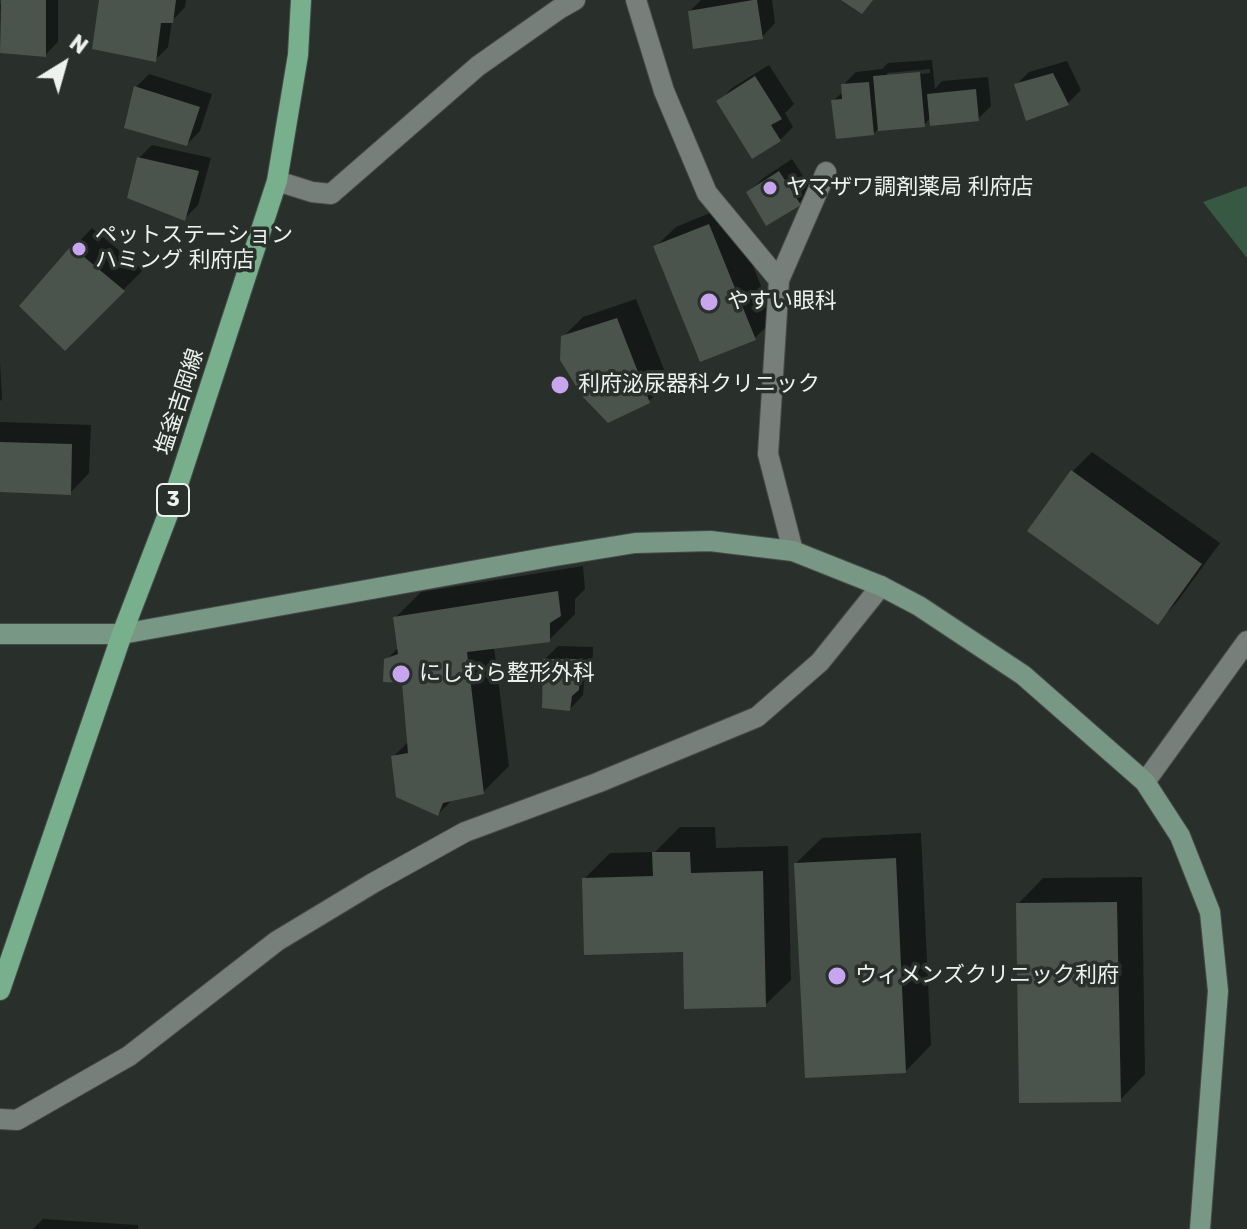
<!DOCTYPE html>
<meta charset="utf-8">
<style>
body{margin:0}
#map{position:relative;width:1247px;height:1229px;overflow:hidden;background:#29302b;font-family:Rubik,sans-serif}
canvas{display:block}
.north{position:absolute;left:24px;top:24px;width:80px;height:80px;-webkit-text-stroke:6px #29302b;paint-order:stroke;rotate:37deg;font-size:22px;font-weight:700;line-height:32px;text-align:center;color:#edf2ef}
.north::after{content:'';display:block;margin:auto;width:28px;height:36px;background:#edf2ef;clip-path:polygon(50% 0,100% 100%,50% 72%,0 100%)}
</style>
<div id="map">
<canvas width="1247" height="1229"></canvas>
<div class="north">N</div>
</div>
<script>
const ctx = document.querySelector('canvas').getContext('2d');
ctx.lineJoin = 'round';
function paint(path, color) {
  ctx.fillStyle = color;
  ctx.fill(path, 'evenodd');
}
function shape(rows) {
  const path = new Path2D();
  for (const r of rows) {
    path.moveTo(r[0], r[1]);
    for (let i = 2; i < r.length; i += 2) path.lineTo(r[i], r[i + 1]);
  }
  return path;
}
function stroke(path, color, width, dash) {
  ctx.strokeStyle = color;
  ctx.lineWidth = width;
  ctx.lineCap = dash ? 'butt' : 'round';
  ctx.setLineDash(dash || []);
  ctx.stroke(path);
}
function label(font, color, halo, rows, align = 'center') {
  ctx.font = font + ' Rubik,"Noto Sans JP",sans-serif';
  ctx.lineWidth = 7;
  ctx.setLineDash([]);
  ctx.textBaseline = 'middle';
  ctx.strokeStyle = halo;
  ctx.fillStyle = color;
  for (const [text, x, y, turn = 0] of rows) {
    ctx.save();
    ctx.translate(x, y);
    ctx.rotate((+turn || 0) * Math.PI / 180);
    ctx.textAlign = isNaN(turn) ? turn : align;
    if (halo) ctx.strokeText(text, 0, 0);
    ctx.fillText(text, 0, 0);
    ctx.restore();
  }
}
const green = shape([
 [1247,186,1247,258,1203,202]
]);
const shadow = shape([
 [4,0,58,0,58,42,45,55,0,51,0,5],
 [101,0,186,0,185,7,172,21,168,47,155,60],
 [701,0,772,0,775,23,762,37,690,11],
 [932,60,935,89,942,81,988,77,991,106,978,119,931,117,924,125,878,129,874,133,833,101,844,91,843,85,856,72,882,69,888,63],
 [930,69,930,73,887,77,887,73],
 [1067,61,1081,90,1068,103,1016,85,1029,72],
 [769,65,794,104,785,113,793,127,780,140,719,101,732,88],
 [149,74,212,94,200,131,187,144,136,87],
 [152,145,211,158,198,205,185,218,139,158],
 [792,159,812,190,799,203,749,192,762,179],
 [729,205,774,319,755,338,656,246,676,227],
 [92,228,143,270,65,348,73,248],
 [636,299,669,382,649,401,563,337,583,317],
 [0,361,2,399,0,401],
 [0,422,91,425,89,473,70,493,0,490],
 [1092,452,1220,543,1177,602,1158,622,1073,471],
 [583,566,585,589,575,599,575,614,549,640,494,647,509,766,483,792,453,799,438,814,393,757,409,741,404,682,386,660,399,647,395,618,421,592],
 [558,646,593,647,592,675,584,682,583,695,570,709,545,659],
 [680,827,715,827,716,848,788,846,791,980,765,1005,584,879,610,853,655,852],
 [921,833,931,1045,906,1071,796,863,822,838],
 [1142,877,1145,1074,1120,1100,1018,904,1043,878],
 [43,1219,138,1225,138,1229,33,1229]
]);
const building = shape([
 [1,0,46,0,46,57,0,53],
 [99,0,176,0,173,23,161,23,156,62,92,49],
 [753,0,757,0,763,39,693,49,688,11],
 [841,0,873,0,862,14],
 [920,72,925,127,878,131,873,76],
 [1053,73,1069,105,1026,121,1014,84],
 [755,76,782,119,771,125,781,141,752,159,716,101],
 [869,82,874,135,836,139,831,100,842,99,841,84],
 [134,86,200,107,187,146,124,128],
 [976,89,979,121,930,126,927,94],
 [137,157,199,171,185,221,127,198],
 [779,171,801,205,766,226,746,192],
 [709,224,756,340,700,362,653,246],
 [71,246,125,291,65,351,19,306],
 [617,318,650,403,608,423,582,396,560,360,561,336],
 [0,442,72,444,71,495,0,492],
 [1071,470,1202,564,1158,625,1027,531],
 [558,591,561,616,550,623,550,642,467,652,484,794,443,803,438,816,396,797,391,756,408,753,402,683,383,682,384,659,398,654,393,617],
 [543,659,580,659,579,690,572,696,570,711,542,708],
 [652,852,690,852,691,873,763,871,766,1007,684,1009,683,952,584,955,582,878,653,876],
 [896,858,906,1073,805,1078,794,863],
 [1117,902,1121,1102,1019,1103,1016,903]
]);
const street = shape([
 [636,0,664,91,707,193,779,280],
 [277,181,312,192,331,194,478,66,559,9,575,0],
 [793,551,768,454,779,280,826,172],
 [1145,782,1247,641],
 [0,1119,17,1120,129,1056,277,941,373,883,465,832,597,783,757,717,820,662,881,586]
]);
const secondary = shape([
 [0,634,122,634,555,556,635,543,710,541,793,551,881,586,919,606,1023,675,1145,782,1180,836,1210,912,1218,991,1200,1229]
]);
const primary = shape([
 [0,990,122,634,170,509,277,181,298,55,301,0]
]);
const markers = [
 [770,188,8,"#c8a6ef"],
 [79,249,8,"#c8a6ef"],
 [709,302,10,"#c8a6ef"],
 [560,385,10,"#c8a6ef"],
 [401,674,10,"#c8a6ef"],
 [837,976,10,"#c8a6ef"]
];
const shields = [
 [173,500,32]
];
const shieldNames = [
 ["3",173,500]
];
const poiNames = [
 ["ヤマザワ調剤薬局 利府店",786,188],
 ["ペットステーション",95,236],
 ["ハミング 利府店",95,261],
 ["やすい眼科",727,302],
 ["利府泌尿器科クリニック",578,385],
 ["にしむら整形外科",419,674],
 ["ウィメンズクリニック利府",855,976]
];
const streetNames = [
 ["塩釜吉岡線",180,402,-72]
];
paint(green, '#375843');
paint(shadow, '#0007');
paint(building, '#4b534d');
stroke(street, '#474c49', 22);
stroke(secondary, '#474c49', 22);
stroke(primary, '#474c49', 22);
stroke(street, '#777f7a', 20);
stroke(secondary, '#789784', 20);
stroke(primary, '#78b08d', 20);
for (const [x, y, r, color] of markers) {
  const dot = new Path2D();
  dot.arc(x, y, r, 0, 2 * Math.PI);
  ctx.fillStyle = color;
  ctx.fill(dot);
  stroke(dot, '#29302b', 3);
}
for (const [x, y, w] of shields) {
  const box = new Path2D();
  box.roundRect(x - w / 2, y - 16, w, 32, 6);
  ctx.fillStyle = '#29302b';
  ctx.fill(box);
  stroke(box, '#edf2ef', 2);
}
label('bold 20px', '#edf2ef', null, shieldNames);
label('22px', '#edf2ef', '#29302b', poiNames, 'left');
label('22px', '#edf2ef', '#29302b', streetNames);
</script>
